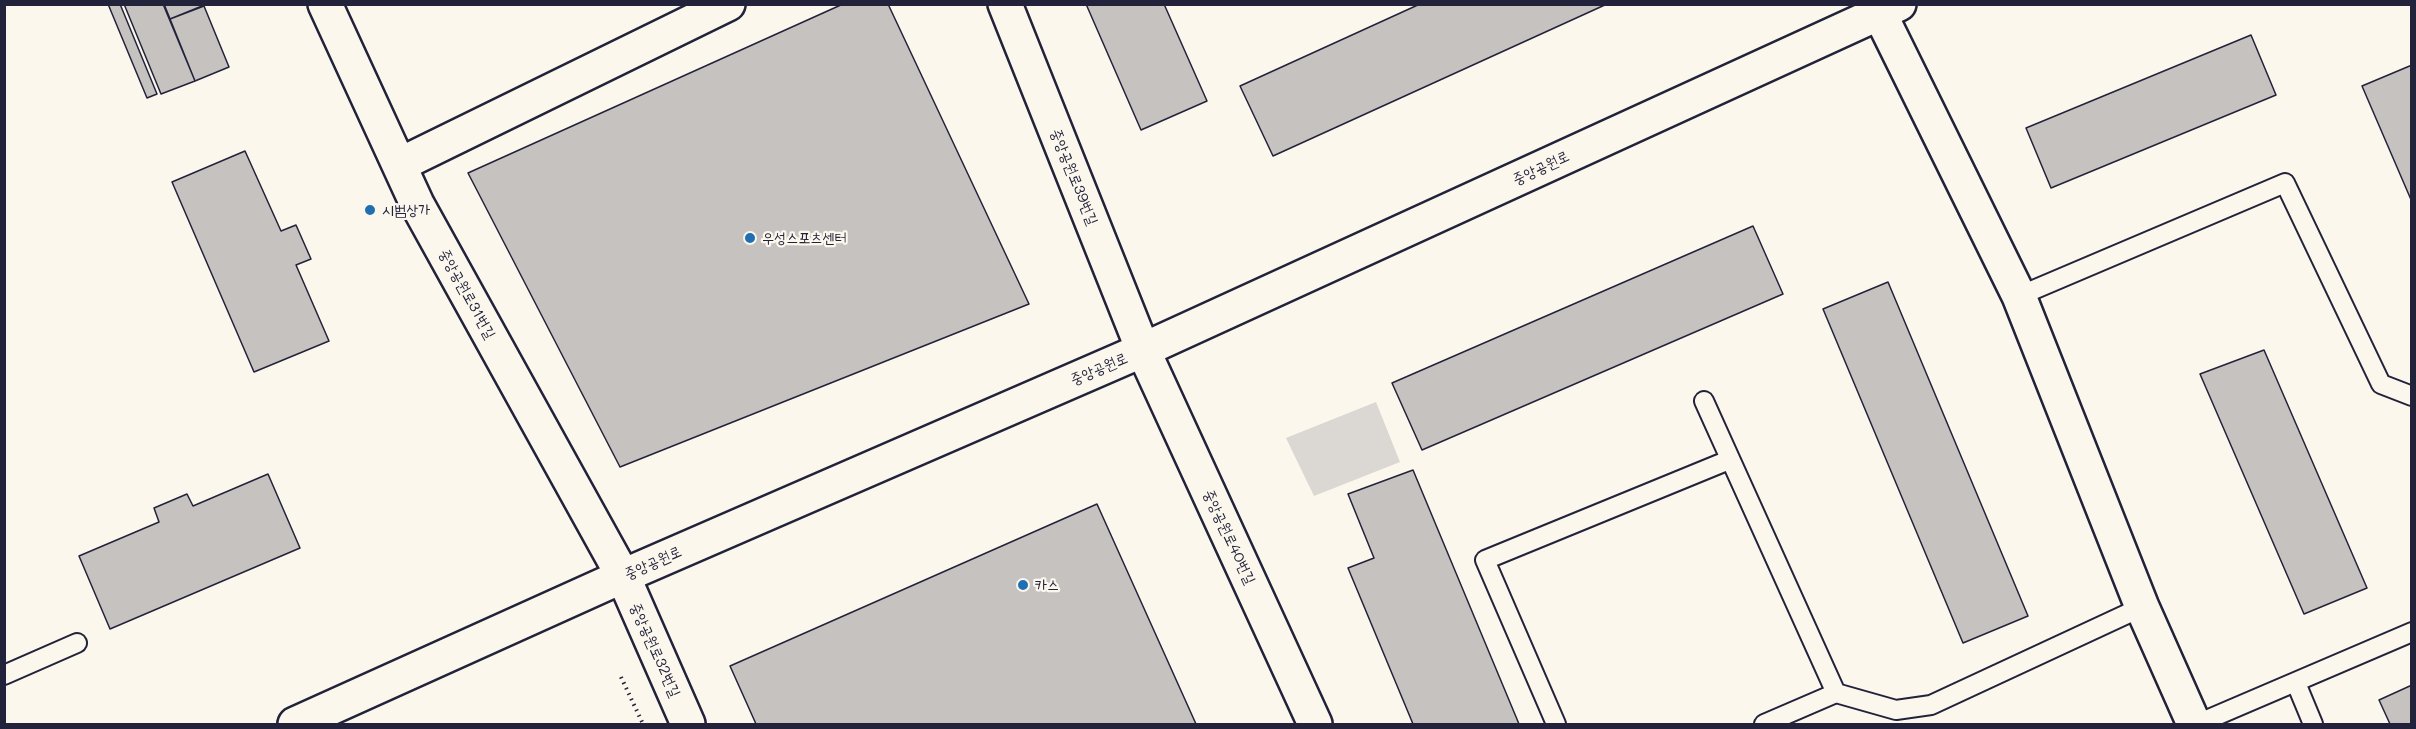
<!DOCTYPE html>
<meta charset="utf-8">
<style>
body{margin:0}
#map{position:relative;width:2416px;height:729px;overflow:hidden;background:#fbf7ec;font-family:Mali,sans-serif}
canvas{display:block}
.frame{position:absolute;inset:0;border:6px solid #22223b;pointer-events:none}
</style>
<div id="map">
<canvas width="2416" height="729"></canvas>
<div class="frame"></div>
</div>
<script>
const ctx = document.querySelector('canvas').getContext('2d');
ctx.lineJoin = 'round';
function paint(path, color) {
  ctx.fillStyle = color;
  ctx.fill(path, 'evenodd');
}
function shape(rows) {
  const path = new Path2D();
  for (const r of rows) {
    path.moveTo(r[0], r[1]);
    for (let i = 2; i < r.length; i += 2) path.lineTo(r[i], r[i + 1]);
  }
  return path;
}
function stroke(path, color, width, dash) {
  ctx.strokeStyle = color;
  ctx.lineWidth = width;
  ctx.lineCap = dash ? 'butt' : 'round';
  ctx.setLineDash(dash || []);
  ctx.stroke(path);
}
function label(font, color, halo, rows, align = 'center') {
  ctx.font = font + ' Mali,"Poor Story",sans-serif';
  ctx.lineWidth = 4.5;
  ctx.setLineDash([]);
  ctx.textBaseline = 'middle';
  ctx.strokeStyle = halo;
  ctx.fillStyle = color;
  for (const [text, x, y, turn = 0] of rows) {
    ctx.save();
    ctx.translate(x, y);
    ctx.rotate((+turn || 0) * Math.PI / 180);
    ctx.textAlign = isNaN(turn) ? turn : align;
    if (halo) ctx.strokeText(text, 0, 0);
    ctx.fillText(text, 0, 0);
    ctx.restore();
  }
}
const green = shape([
 [1376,402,1400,462,1314,496,1286,438]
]);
const building = shape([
 [108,4,120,4,157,94,147,98,108,4],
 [124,4,164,4,195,81,161,94,124,4],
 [163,4,170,19,204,6,229,67,195,81,163,4],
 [164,4,207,4,170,19,164,4],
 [843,4,888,4,1029,304,620,467,468,173,843,4],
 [1086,4,1164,4,1207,101,1141,130,1086,4],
 [1420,4,1607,4,1273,156,1240,86,1420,4],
 [2251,35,2276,95,2051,188,2026,128,2251,35],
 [2412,65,2412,202,2362,86,2412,65],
 [245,151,281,231,296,225,311,259,296,265,329,341,254,372,172,182,245,151],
 [1753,226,1783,294,1422,450,1392,383,1753,226],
 [1888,282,2028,616,1963,643,1823,309,1888,282],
 [2264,350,2367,588,2304,614,2200,374,2264,350],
 [1413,470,1519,724,1413,724,1348,568,1374,558,1348,494,1413,470],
 [268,474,300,548,110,629,79,556,159,522,154,508,187,494,193,506,268,474],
 [1097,504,1196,724,756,724,730,666,1097,504],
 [2412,685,2412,724,2390,724,2379,700,2412,685]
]);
const path = shape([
 [621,677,643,724]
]);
const service = shape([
 [2019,296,2285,183,2381,384,2412,396],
 [1704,401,1836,693,1896,710,1931,705,2142,607],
 [4,675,77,643],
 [2296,683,2313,724],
 [1556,724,1485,560,1729,460],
 [1764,724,1836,693],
 [2197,724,2412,632]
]);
const minor = shape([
 [325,4,417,204,623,576,688,724],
 [1005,4,1143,350,1315,724],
 [1875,4,2019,296,2142,607,2194,724],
 [399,165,728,4]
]);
const tertiary = shape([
 [295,724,623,576,1143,350,1899,4]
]);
const markers = [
 [370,210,6,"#1f6fb2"],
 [750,238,6,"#1f6fb2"],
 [1023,585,6,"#1f6fb2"]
];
const streetNames = [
 ["중앙공원로",1541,168,-25],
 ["중앙공원로39번길",1074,177,68],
 ["중앙공원로31번길",467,294,61],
 ["중앙공원로",1099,369,-23],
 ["중앙공원로40번길",1229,537,65],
 ["중앙공원로",653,563,-24],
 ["중앙공원로32번길",655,650,66]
];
const poiNames = [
 ["시범상가",382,210],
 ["우성스포츠센터",762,238],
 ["카스",1035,585]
];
paint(green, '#dbd8d3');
paint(building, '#c6c2c0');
stroke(building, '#22223b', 1.5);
stroke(service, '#22223b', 22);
stroke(minor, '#22223b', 38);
stroke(tertiary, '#22223b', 38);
stroke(path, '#22223b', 4, [1.5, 4.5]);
stroke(service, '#fbf7ec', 18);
stroke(minor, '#fbf7ec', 33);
stroke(tertiary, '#fbf7ec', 33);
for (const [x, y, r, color] of markers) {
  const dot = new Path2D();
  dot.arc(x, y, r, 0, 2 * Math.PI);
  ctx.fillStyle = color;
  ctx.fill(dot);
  stroke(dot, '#fbf7ec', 2);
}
label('15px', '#22223b', '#fbf7ec', streetNames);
label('15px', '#22223b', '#fbf7ec', poiNames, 'left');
</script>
